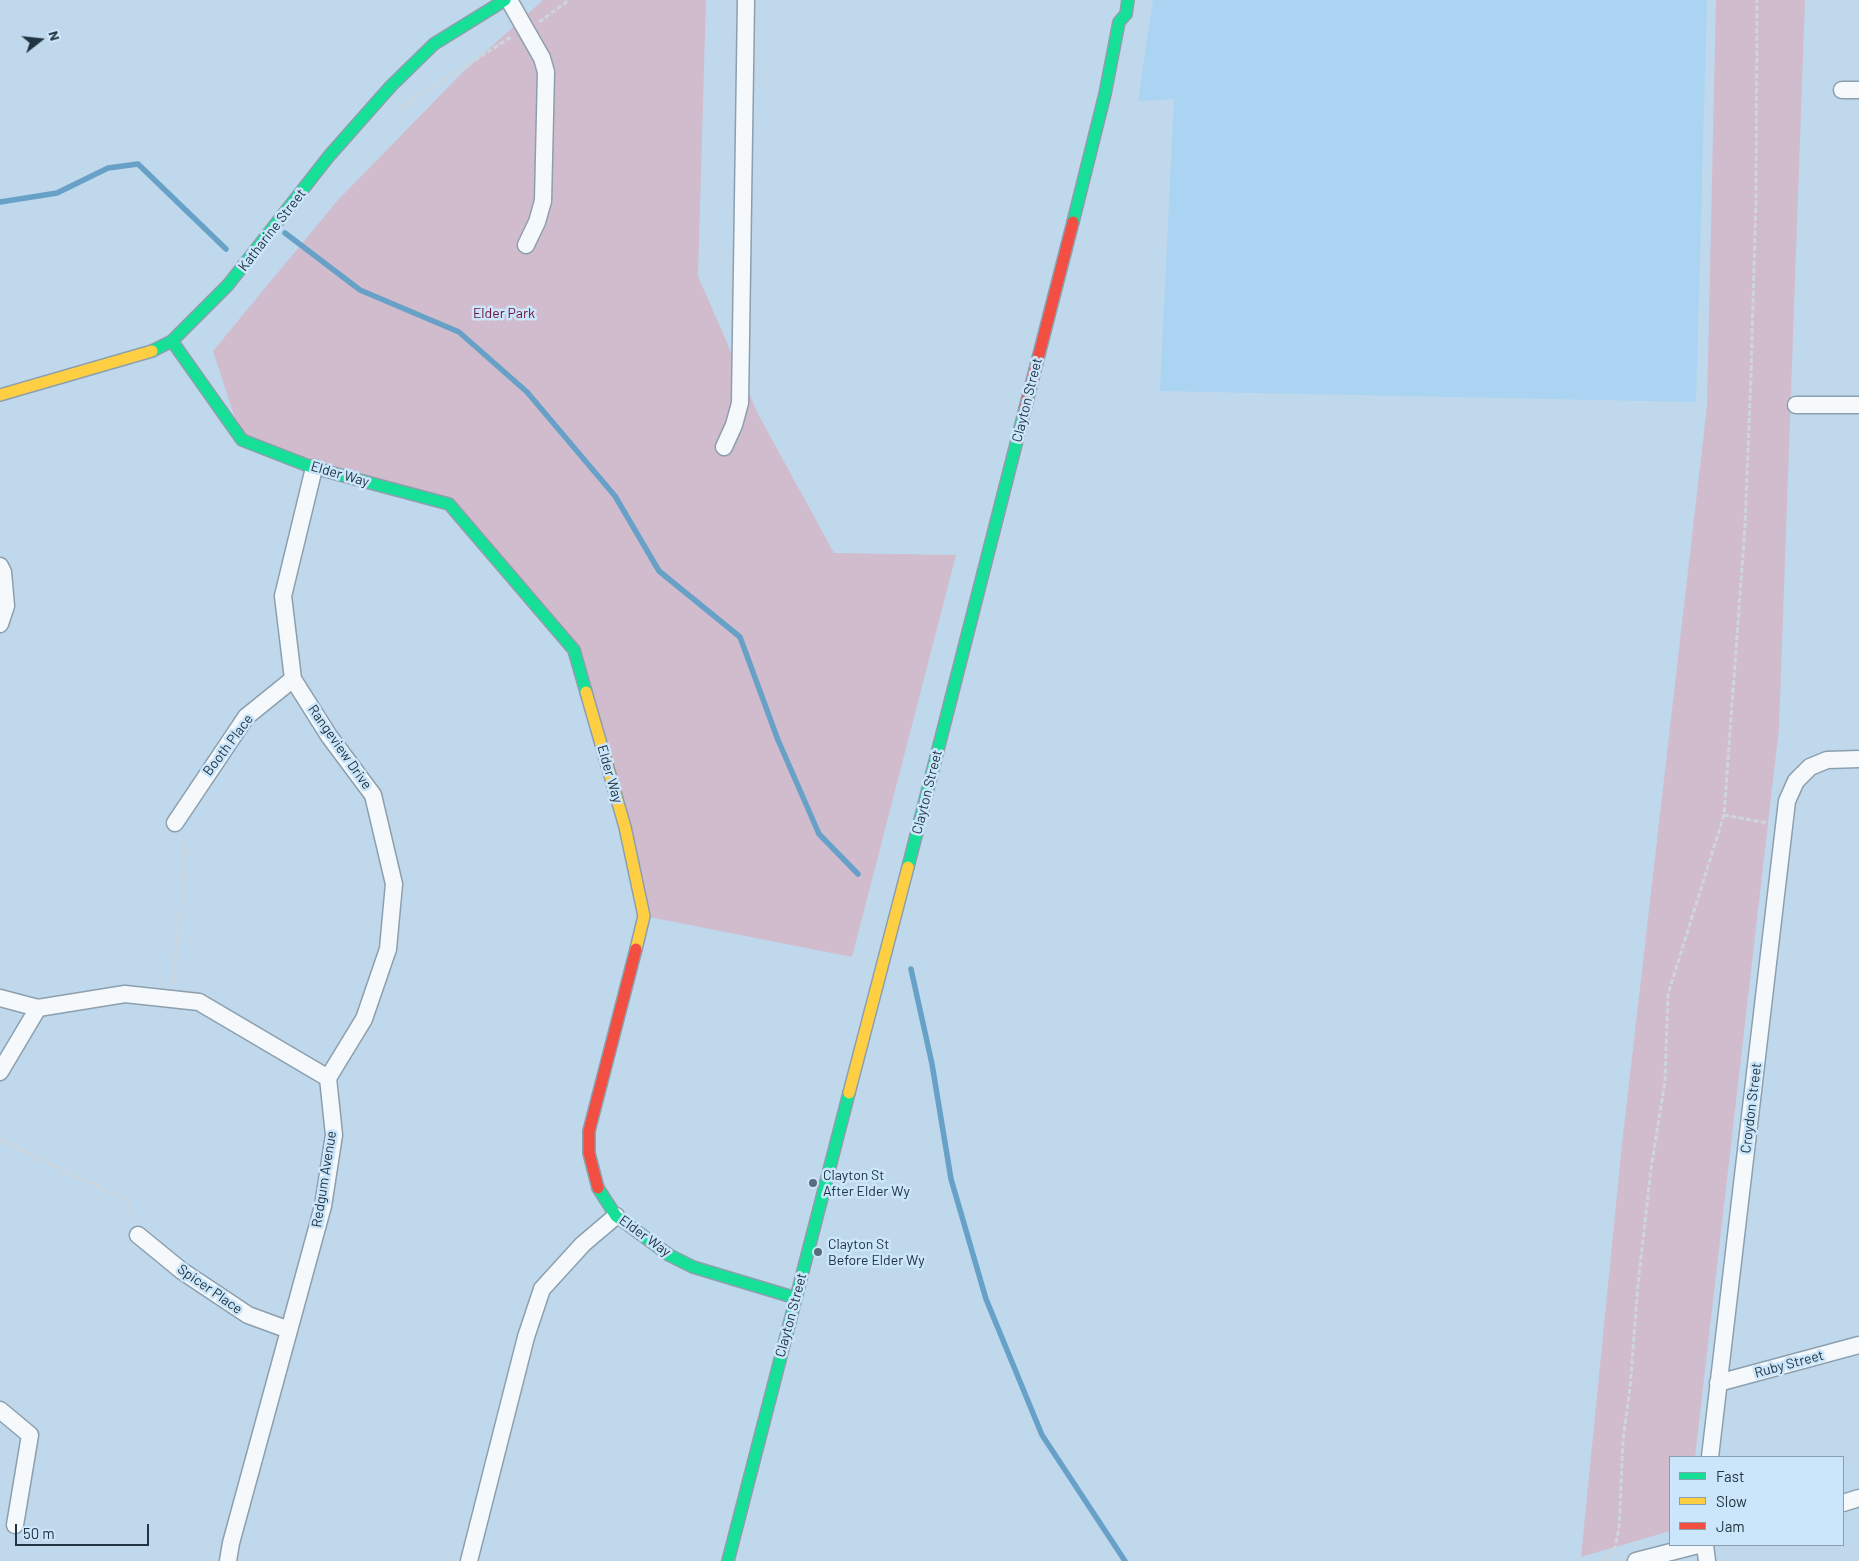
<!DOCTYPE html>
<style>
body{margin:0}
#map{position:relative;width:1859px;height:1561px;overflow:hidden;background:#bfd8eb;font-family:Barlow,sans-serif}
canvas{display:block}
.legend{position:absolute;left:1669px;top:1456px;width:175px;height:90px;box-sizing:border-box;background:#cbe6fa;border:1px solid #879fb0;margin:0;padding:6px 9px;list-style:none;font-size:15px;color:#213441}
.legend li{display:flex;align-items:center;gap:10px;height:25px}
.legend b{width:25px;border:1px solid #879fb0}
.north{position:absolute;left:15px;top:15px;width:50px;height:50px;-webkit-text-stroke:4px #cbe6fa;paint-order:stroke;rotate:74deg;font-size:14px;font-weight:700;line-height:20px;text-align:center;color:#213441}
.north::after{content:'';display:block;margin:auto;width:18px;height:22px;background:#213441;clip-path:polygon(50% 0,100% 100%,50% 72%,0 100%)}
.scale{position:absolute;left:15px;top:1524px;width:134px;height:22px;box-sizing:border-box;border:2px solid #213441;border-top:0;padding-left:6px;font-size:15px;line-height:18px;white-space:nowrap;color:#213441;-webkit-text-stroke:4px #cbe6fa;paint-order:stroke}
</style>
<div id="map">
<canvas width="1859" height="1561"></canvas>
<ul class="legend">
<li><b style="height:6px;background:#16e098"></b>Fast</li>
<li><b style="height:6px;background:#ffcf43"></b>Slow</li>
<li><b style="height:6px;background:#f24e42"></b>Jam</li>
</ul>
<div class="north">N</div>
<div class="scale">50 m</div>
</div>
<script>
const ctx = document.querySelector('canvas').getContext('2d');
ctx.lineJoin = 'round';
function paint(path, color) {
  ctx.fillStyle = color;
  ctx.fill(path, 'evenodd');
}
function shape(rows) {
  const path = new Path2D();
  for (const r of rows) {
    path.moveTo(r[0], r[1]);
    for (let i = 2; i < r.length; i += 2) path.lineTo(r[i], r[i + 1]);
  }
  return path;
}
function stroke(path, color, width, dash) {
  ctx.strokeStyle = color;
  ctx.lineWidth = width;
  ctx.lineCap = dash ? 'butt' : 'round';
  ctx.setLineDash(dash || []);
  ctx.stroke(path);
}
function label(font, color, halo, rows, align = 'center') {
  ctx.font = font + ' Barlow,sans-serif';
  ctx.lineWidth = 5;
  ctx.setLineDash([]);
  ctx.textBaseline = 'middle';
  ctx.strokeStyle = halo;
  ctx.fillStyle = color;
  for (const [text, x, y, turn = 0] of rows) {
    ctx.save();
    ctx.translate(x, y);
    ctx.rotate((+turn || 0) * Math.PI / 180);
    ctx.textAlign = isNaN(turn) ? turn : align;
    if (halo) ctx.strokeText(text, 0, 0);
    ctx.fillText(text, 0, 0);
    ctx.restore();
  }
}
const built = shape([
 [1153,0,1707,0,1696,402,1160,391,1174,99,1138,101]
]);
const green = shape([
 [543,0,706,0,698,276,758,414,834,553,956,555,852,957,644,916,574,650,449,504,242,440,213,351,338,200,461,74],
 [1716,0,1805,0,1779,728,1695,1457,1670,1457,1670,1531,1581,1557,1622,1144,1707,406]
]);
const stream = shape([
 [0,202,57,193,108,168,138,164,226,249],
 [285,233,360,290,459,332,527,392,615,496,659,571,740,637,778,740,819,834,858,874],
 [911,969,932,1064,951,1179,986,1299,1042,1435,1125,1561]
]);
const path = shape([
 [539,22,569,0],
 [399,109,511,37],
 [1724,815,1768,823],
 [173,984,186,850,181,837],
 [0,1140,128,1201,133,1220],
 [1603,1561,1615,1547,1619,1529,1623,1439,1630,1388,1638,1284,1651,1169,1665,1081,1668,994,1724,815,1745,526,1751,374,1756,197,1757,0]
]);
const street = shape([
 [509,0,542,58,546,72,543,201,537,222,526,245],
 [1842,90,1859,90],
 [1796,405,1859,405],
 [724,447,734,425,740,403,746,0],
 [314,468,283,596,293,679,329,736,373,795,394,884,388,949,364,1019,328,1078],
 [0,566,3,572,6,606,0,624],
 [175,823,246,717,293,679],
 [0,998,38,1008,125,994,199,1002,328,1078,334,1135,323,1206,231,1543,228,1561],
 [0,1072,38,1008],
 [138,1235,182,1271,248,1315,289,1330],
 [1718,1383,1859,1345],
 [0,1410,30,1435,15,1525],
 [1710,1457,1787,801,1796,781,1810,767,1827,760,1859,759],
 [1843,1503,1859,1498],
 [1705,1545,1707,1561],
 [469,1561,526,1337,542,1289,583,1244,616,1216],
 [1636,1561,1698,1545]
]);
const fast = shape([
 [1073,222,1105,94,1119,22,1126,14,1128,0],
 [172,341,242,440,314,468,449,504,574,650,586,692],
 [152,351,172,341,228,285,329,156,391,86,434,44,505,0],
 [908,867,1025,409],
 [598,1188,616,1216,669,1255,693,1267,796,1298],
 [728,1561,849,1093]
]);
const slow = shape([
 [0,395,152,351],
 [586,692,625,827,644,916,636,949],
 [849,1093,908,867]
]);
const jam = shape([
 [1025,409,1073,222],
 [598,1188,589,1153,589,1131,636,949]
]);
const markers = [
 [813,1183,5,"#586d7c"],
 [818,1252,5,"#586d7c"]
];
const streetNames = [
 ["Katharine Street",272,230,-52],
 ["Clayton Street",1027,400,-76],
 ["Elder Way",340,474,16],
 ["Booth Place",228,745,-53],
 ["Rangeview Drive",340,747,55],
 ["Elder Way",610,774,74],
 ["Clayton Street",927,792,-76],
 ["Croydon Street",1751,1108,-83],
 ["Redgum Avenue",324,1179,-81],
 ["Elder Way",645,1236,36],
 ["Spicer Place",210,1289,35],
 ["Clayton Street",791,1315,-75],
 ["Ruby Street",1789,1364,-15]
];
const parkNames = [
 ["Elder Park",504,313]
];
const poiNames = [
 ["Clayton St",823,1175],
 ["After Elder Wy",823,1191],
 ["Clayton St",828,1244],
 ["Before Elder Wy",828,1260]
];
paint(built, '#abd4f2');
paint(green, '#d1bcce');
stroke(stream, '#68a1c7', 5.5);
stroke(street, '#8c9fae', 19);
stroke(fast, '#8c9fae', 14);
stroke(slow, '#8c9fae', 14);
stroke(jam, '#8c9fae', 14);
stroke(path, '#ced6dd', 3, [5, 2.5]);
stroke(street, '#f5f9fc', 16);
stroke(fast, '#16e098', 11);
stroke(slow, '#ffcf43', 11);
stroke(jam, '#f24e42', 11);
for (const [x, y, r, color] of markers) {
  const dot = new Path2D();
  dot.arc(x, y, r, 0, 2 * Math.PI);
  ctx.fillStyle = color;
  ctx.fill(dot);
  stroke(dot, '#cbe6fa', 2);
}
label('14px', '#213441', '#cbe6fa', streetNames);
label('14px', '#6e113b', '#cbe6fa', parkNames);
label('14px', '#213441', '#cbe6fa', poiNames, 'left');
</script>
